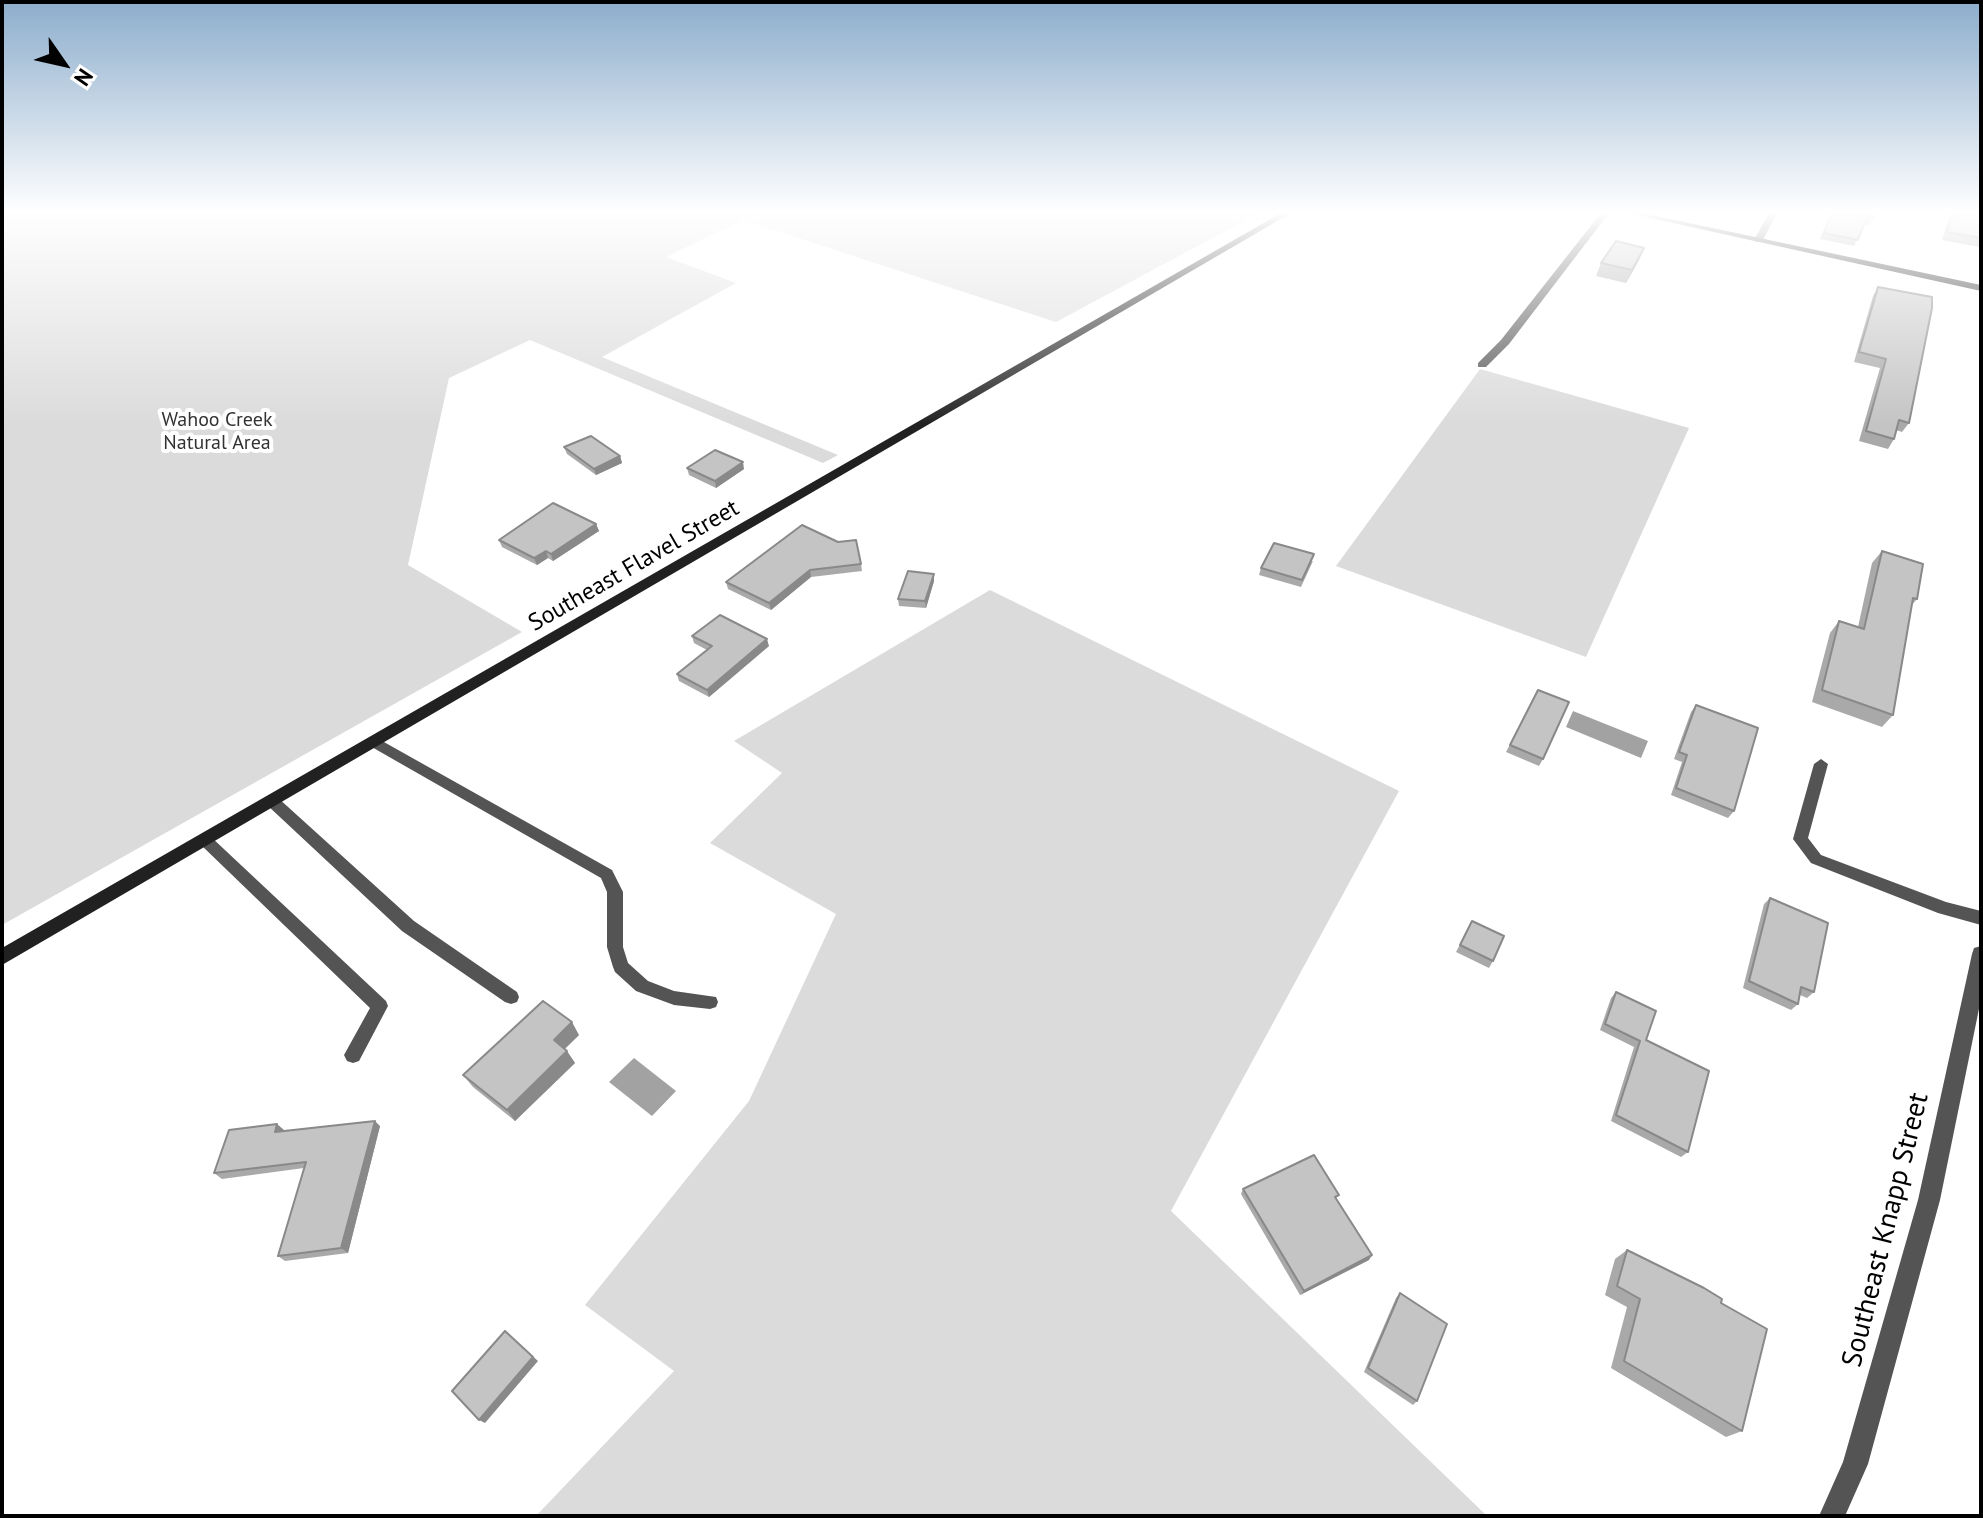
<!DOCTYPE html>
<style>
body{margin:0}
#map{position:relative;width:1983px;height:1518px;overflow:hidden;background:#fff;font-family:"PT Sans",sans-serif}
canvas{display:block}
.frame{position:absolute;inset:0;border:4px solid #000;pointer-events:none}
.north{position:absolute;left:24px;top:24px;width:80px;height:80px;-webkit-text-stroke:6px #fff;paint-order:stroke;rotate:124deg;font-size:22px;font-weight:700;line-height:32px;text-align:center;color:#000}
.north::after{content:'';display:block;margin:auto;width:28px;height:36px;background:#000;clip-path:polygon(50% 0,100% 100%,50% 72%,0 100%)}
</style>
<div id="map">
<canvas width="1983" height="1518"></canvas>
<div class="frame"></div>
<div class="north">N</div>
</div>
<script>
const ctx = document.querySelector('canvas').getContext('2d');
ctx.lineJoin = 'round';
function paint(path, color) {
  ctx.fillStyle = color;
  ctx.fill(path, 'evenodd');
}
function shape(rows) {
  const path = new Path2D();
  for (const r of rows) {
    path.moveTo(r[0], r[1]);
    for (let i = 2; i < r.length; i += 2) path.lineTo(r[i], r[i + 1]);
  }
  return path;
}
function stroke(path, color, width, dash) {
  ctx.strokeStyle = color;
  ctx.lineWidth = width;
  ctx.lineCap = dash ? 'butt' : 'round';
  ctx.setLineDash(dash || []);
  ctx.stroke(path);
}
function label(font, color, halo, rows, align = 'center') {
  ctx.font = font + ' "PT Sans",sans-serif';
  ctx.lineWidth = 8;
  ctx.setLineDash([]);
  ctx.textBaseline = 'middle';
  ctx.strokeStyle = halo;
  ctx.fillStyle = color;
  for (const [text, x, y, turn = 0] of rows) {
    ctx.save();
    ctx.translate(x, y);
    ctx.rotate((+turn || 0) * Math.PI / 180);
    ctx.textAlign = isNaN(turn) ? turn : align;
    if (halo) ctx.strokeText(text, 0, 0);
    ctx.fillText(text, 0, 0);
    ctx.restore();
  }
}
const green = shape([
 [2,213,1259,213,1056,322,743,220,666,257,736,283,602,357,838,455,823,463,530,340,449,378,408,565,522,632,2,925],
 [1480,369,1689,428,1586,657,1336,566],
 [990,590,1399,791,1171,1211,1487,1516,536,1516,674,1371,585,1305,749,1101,836,914,710,843,782,773,734,741]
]);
const water = shape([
 [1573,711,1648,741,1641,758,1566,727],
 [634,1058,676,1091,652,1116,609,1082]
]);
const lane = shape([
 [375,737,612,870,623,892,623,947,628,963,648,981,674,991,716,997,718,1002,716,1007,710,1009,674,1005,636,991,615,972,613,967,607,947,607,892,601,878,370,746,368,742,370,738,375,737],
 [1821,759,1828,764,1808,838,1821,855,1946,902,1981,911,1981,925,1938,913,1811,863,1793,839,1814,764,1821,759],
 [272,795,277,797,414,921,517,992,519,997,517,1002,511,1004,505,1002,402,931,267,805,265,801,267,797,272,795],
 [205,834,210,836,386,1001,388,1006,359,1061,353,1063,347,1061,344,1055,370,1008,200,844,198,840,200,836,205,834]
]);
const street = shape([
 [1601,213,1609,213,1509,344,1486,367,1478,367,1478,363,1501,340,1601,213],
 [1769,213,1777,213,1762,242,1756,242,1754,240,1769,213],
 [1981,946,1981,999,1940,1200,1868,1464,1845,1516,1819,1516,1843,1462,1918,1200,1972,954,1974,948,1981,946]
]);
const secondary = shape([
 [1281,213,1291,213,2,965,2,948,1281,213],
 [1628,213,1642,213,1981,285,1981,291,1628,213]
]);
const wall = shape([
 [1831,213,1875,213,1869,225,1864,224,1854,246,1820,239],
 [1950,213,1981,213,1981,243,1979,247,1942,240],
 [1639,260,1626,283,1596,276,1601,263],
 [1878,287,1909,423,1902,432,1896,430,1894,439,1888,449,1859,441,1880,368,1854,362,1873,296],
 [564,447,620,456,622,463,596,475,567,454],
 [687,468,744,469,716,488,689,475],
 [596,524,599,531,553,561,548,558,537,565,502,547,499,540],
 [802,525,861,564,862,571,811,577,771,610,728,589,726,582],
 [1882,551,1917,599,1911,606,1893,715,1882,727,1812,702,1830,633,1839,621,1858,627,1872,563],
 [1313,561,1301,587,1259,575,1261,568],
 [934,581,926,608,899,606,898,599],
 [692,636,769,646,709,697,679,681,677,674,707,650,694,643],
 [1538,690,1543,759,1539,766,1506,752],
 [1696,705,1734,811,1728,818,1671,795,1682,762,1674,759,1691,712],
 [1770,898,1814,992,1807,998,1800,995,1798,1004,1791,1010,1743,988,1764,904],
 [1472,921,1493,961,1489,968,1456,952],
 [1616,992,1646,1040,1688,1152,1681,1157,1611,1121,1634,1047,1600,1030,1611,998],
 [579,1035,565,1049,575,1063,515,1121,473,1087,463,1075],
 [380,1126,348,1253,285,1261,278,1256,304,1168,222,1179,214,1173,284,1130,283,1131],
 [1243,1189,1337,1200,1369,1260,1300,1295,1241,1194],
 [1627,1250,1721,1303,1742,1431,1726,1437,1611,1368,1627,1307,1605,1295,1615,1259],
 [1400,1293,1417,1401,1413,1405,1364,1372,1396,1298]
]);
const shadedWall = shape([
 [1644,248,1639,260,1626,283,1632,270],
 [620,456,622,463,596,475,594,469],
 [743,462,744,469,716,488,715,481],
 [596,524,599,531,553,561,551,554],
 [546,551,548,558,537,565,534,558],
 [810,570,811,577,771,610,769,603],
 [934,574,934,581,926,608,925,601],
 [767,639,769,646,709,697,707,690],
 [572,1022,579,1035,561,1052,554,1040],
 [567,1051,575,1063,515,1121,507,1110],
 [375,1121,380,1126,348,1253,341,1248],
 [277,1124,284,1130,281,1138,275,1132],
 [1372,1255,1369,1260,1300,1295,1304,1291],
 [505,1331,538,1361,485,1423,479,1420]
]);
const building = shape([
 [1832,213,1875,213,1873,219,1867,217,1858,240,1824,233,1832,213],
 [1953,213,1981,213,1981,238,1947,232,1953,213],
 [1616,241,1644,248,1632,270,1601,263,1616,241],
 [1878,287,1932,297,1932,308,1909,423,1899,420,1894,439,1866,431,1886,359,1859,352,1878,287],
 [591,436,620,456,594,469,564,447,591,436],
 [715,450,743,462,715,481,687,468,715,450],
 [553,503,596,524,551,554,546,551,534,558,499,540,553,503],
 [802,525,838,542,856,540,861,564,810,570,769,603,726,582,802,525],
 [1274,543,1314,554,1302,580,1261,568,1274,543],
 [1882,551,1923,564,1917,599,1913,598,1893,715,1822,690,1839,621,1864,629,1882,551],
 [908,571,934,574,925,601,898,599,908,571],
 [720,615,767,639,707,690,677,674,712,646,692,636,720,615],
 [1538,690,1569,702,1543,759,1510,745,1538,690],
 [1696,705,1758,728,1734,811,1676,788,1687,755,1679,752,1696,705],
 [1770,898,1828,923,1814,992,1801,987,1798,1004,1749,981,1770,898],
 [1472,921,1504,936,1493,961,1460,945,1472,921],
 [1616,992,1656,1011,1646,1040,1709,1071,1688,1152,1616,1115,1640,1041,1605,1024,1616,992],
 [543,1001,572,1022,554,1040,567,1051,507,1110,463,1075,543,1001],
 [375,1121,341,1248,278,1256,306,1162,214,1173,229,1130,277,1124,275,1132,375,1121],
 [1314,1155,1339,1195,1335,1197,1372,1255,1304,1291,1243,1189,1314,1155],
 [1627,1250,1704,1288,1722,1299,1721,1303,1767,1329,1742,1431,1624,1361,1640,1299,1617,1286,1627,1250],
 [1400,1293,1447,1324,1417,1401,1368,1368,1400,1293],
 [505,1331,533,1357,479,1420,452,1391,505,1331]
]);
const farParknames = [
 ["Wahoo Creek",217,420],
 ["Natural Area",217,443]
];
const streetNames = [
 ["Southeast Flavel Street",634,566,-30]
];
const nearStreetnames = [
 ["Southeast Knapp Street",1886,1230,-76]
];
paint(green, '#dbdbdb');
paint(water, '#a2a2a2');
paint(lane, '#545454');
paint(street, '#545454');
paint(secondary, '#212121');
paint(wall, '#a9a9a9');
paint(shadedWall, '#898989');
paint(building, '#c4c4c4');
stroke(building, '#898989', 2);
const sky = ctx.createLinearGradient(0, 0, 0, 425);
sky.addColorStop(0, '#8cadcc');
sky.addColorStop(0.5, '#fff');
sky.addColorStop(1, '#ffffff00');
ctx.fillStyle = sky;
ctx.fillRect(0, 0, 1983, 425);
label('20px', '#323232', '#fff', farParknames);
label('24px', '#000', '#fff', streetNames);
label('28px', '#000', '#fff', nearStreetnames);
</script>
